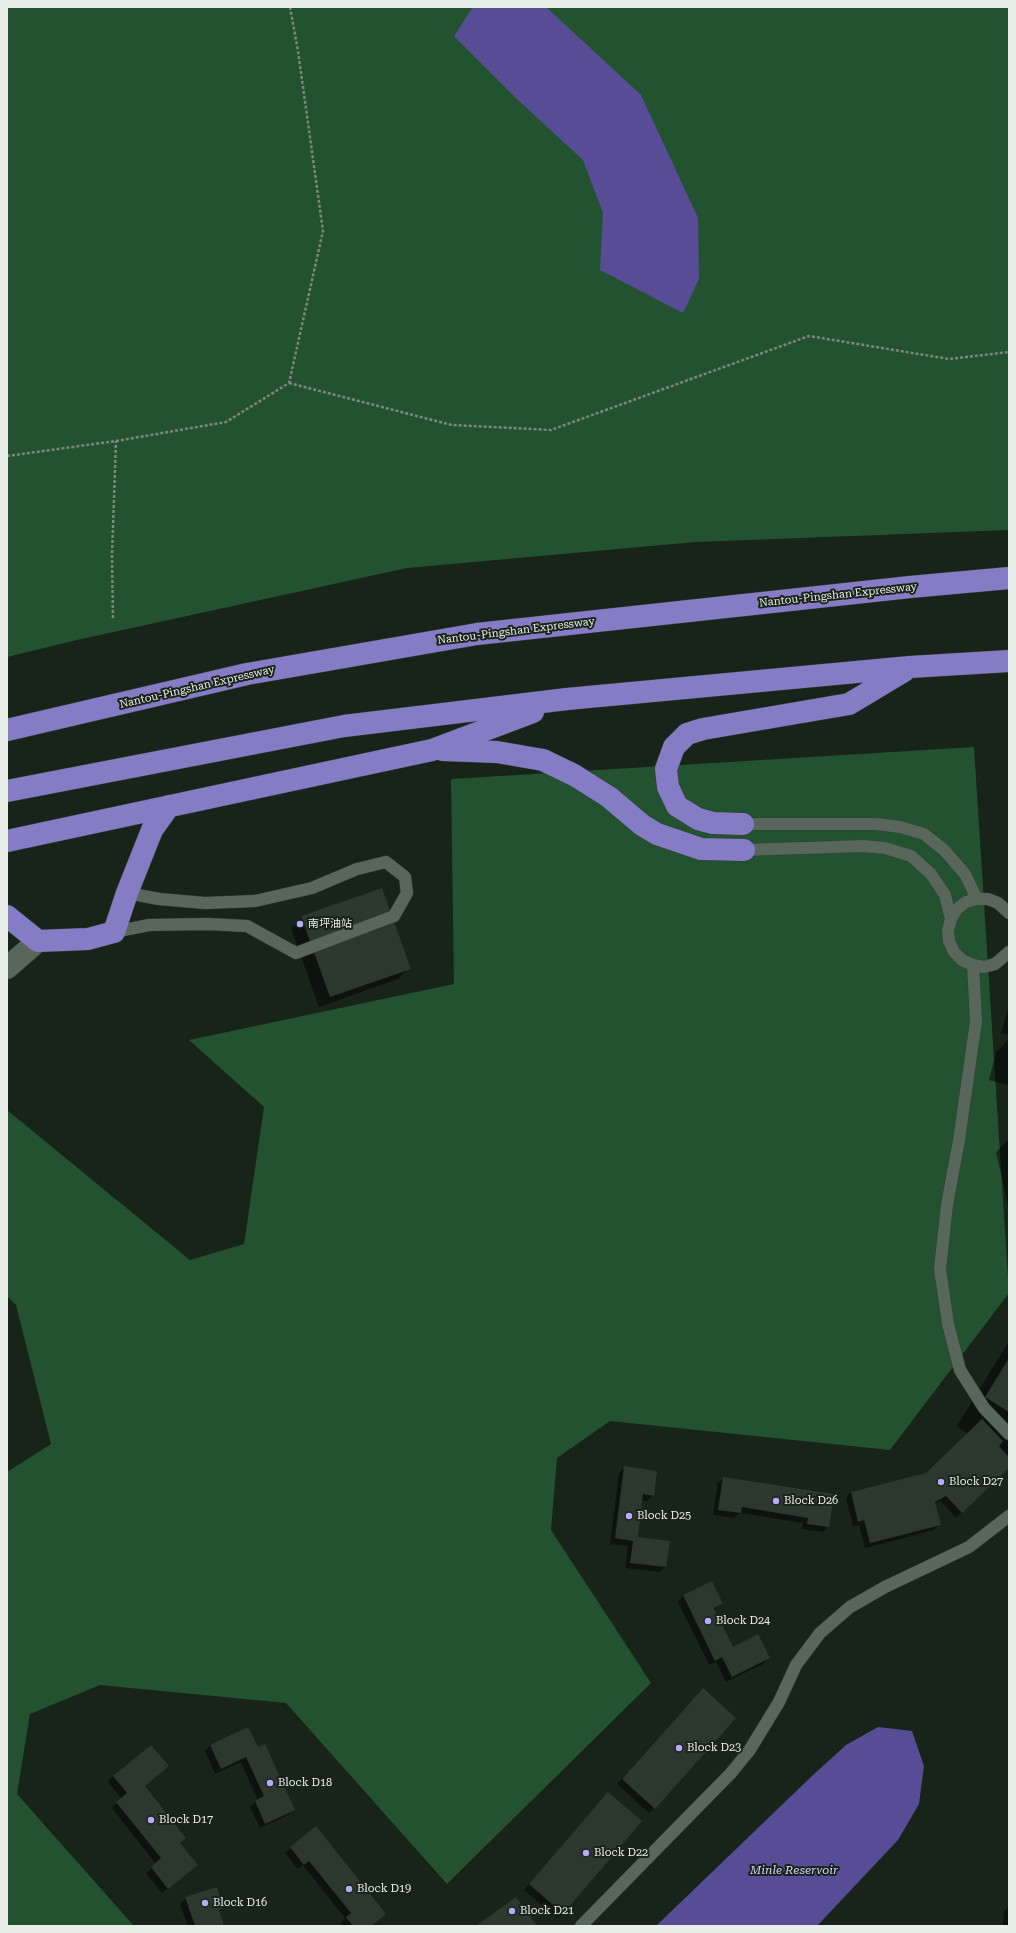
<!DOCTYPE html>
<meta charset="utf-8">
<style>
body{margin:0}
#map{position:relative;width:1016px;height:1933px;overflow:hidden;background:#18231a;font-family:"Roboto Serif",serif}
canvas{display:block}
.frame{position:absolute;inset:0;border:8px solid #e8efe9;pointer-events:none}
</style>
<div id="map">
<canvas width="1016" height="1933"></canvas>
<div class="frame"></div>
</div>
<script>
const ctx = document.querySelector('canvas').getContext('2d');
ctx.lineJoin = 'round';
function paint(path, color) {
  ctx.fillStyle = color;
  ctx.fill(path, 'evenodd');
}
function shape(rows) {
  const path = new Path2D();
  for (const r of rows) {
    path.moveTo(r[0], r[1]);
    for (let i = 2; i < r.length; i += 2) path.lineTo(r[i], r[i + 1]);
  }
  return path;
}
function stroke(path, color, width, dash) {
  ctx.strokeStyle = color;
  ctx.lineWidth = width;
  ctx.lineCap = dash ? 'butt' : 'round';
  ctx.setLineDash(dash || []);
  ctx.stroke(path);
}
function label(font, color, halo, rows, align = 'center') {
  ctx.font = font + ' "Roboto Serif","Noto Sans SC",serif';
  ctx.lineWidth = 4;
  ctx.setLineDash([]);
  ctx.textBaseline = 'middle';
  ctx.strokeStyle = halo;
  ctx.fillStyle = color;
  for (const [text, x, y, turn = 0] of rows) {
    ctx.save();
    ctx.translate(x, y);
    ctx.rotate((+turn || 0) * Math.PI / 180);
    ctx.textAlign = isNaN(turn) ? turn : align;
    if (halo) ctx.strokeText(text, 0, 0);
    ctx.fillText(text, 0, 0);
    ctx.restore();
  }
}
const green = shape([
 [7,7,1009,7,1009,530,696,542,407,568,77,640,7,657],
 [974,747,1009,1293,890,1450,610,1421,557,1458,551,1530,651,1683,447,1884,286,1703,100,1685,30,1714,17,1794,134,1926,7,1926,7,1472,51,1444,16,1305,7,1296,7,1110,190,1260,244,1244,264,1107,189,1040,454,984,451,779]
]);
const water = shape([
 [473,7,547,8,641,95,698,218,699,279,683,313,600,270,603,213,583,160,517,99,454,36],
 [878,1727,912,1731,924,1766,919,1804,898,1840,817,1926,656,1926,813,1775,846,1745]
]);
const shadow = shape([
 [302,917,409,968,398,979,319,1007,291,928],
 [1009,1005,1009,1035,1001,1033],
 [1009,1039,1009,1085,989,1080,996,1052],
 [1009,1139,1009,1209,996,1152],
 [1009,1341,1009,1467,956,1518,941,1501,934,1504,939,1525,934,1530,865,1548,859,1525,853,1526,846,1498,851,1492,927,1474,968,1434,957,1426],
 [625,1467,653,1495,647,1501,641,1500,636,1538,669,1542,665,1567,660,1572,625,1568,628,1546,610,1544,619,1473],
 [724,1478,828,1527,823,1532,802,1529,803,1523,740,1513,734,1518,713,1515,718,1483],
 [711,1583,722,1604,714,1610,732,1648,768,1658,763,1664,726,1682,716,1662,709,1665,678,1602,683,1596],
 [697,1695,655,1808,649,1813,617,1784],
 [210,1746,257,1749,293,1810,288,1815,260,1828,250,1807,258,1800,241,1762,215,1774,205,1751],
 [113,1776,144,1786,179,1844,191,1870,162,1893,146,1873,156,1864,112,1808,122,1799,108,1782],
 [603,1799,562,1913,557,1918,524,1890],
 [315,1827,370,1926,343,1926,341,1923,345,1918,303,1865,298,1869,285,1853],
 [186,1898,223,1908,218,1912,223,1926,188,1926,180,1904],
 [1009,1906,1009,1926,1003,1926,1004,1911]
]);
const building = shape([
 [382,888,411,969,330,997,301,916],
 [1009,1358,1009,1412,985,1397],
 [982,1419,1003,1441,999,1446,1009,1457,1009,1468,962,1513,946,1496,935,1502,941,1525,870,1543,864,1520,858,1522,851,1492,926,1473],
 [624,1466,657,1471,654,1496,643,1494,638,1537,670,1541,666,1567,630,1563,633,1541,615,1538],
 [723,1477,834,1494,829,1527,807,1524,808,1518,742,1507,741,1513,718,1510],
 [712,1581,723,1604,714,1608,733,1647,758,1634,770,1658,732,1677,722,1657,715,1661,683,1595],
 [703,1688,736,1718,655,1809,622,1779],
 [248,1727,258,1747,265,1744,295,1810,265,1824,255,1801,264,1796,246,1757,221,1769,210,1745],
 [151,1745,169,1766,145,1786,186,1838,180,1843,198,1865,168,1889,151,1867,161,1858,116,1802,127,1793,113,1776],
 [608,1792,642,1821,563,1914,529,1884],
 [316,1826,386,1914,371,1926,353,1926,346,1917,351,1913,309,1861,304,1865,290,1847],
 [217,1887,224,1908,219,1910,224,1926,195,1926,185,1897],
 [516,1897,537,1926,476,1926]
]);
const path = shape([
 [289,383,452,425,551,430,809,336,949,359,1009,352],
 [7,456,116,441,226,422,289,383,323,231,298,51,290,7],
 [113,618,112,556,116,441]
]);
const lane = shape([
 [743,824,876,824,900,827,924,834,944,850,965,874,977,899],
 [744,850,863,846,885,848,911,856,931,874,945,895,951,919],
 [1009,913,998,903,988,899,977,899,966,902,957,909,951,919,948,930,949,941,954,952,962,960,973,965,984,967,995,964,1009,952],
 [114,932,149,925,207,924,247,926,296,953,394,916,407,893,405,877,386,862,357,869,312,888,255,901,205,903,159,899,127,893],
 [973,965,976,1021,959,1140,947,1205,940,1269,948,1324,960,1370,984,1408,1009,1434],
 [581,1926,731,1773,749,1751,779,1702,796,1665,820,1633,850,1607,885,1587,969,1547,1009,1516]
]);
const street = shape([
 [7,968,38,941]
]);
const highway = shape([
 [7,730,247,674,477,634,910,587,1009,578],
 [443,750,497,752,543,760,574,775,609,797,642,825,657,834,701,849,744,850],
 [7,791,344,726,567,699,910,667,1009,661],
 [743,824,713,823,698,819,677,806,668,787,666,769,674,747,687,734,703,729,849,704,904,671],
 [7,841,432,750,533,712],
 [7,916,38,941,88,939,114,932,127,893,152,830,169,806]
]);
const markers = [
 [300,924,4,"#b4acf9"],
 [941,1482,4,"#b4acf9"],
 [776,1501,4,"#b4acf9"],
 [629,1516,4,"#b4acf9"],
 [708,1621,4,"#b4acf9"],
 [679,1748,4,"#b4acf9"],
 [270,1783,4,"#b4acf9"],
 [151,1820,4,"#b4acf9"],
 [586,1853,4,"#b4acf9"],
 [349,1889,4,"#b4acf9"],
 [205,1903,4,"#b4acf9"],
 [512,1911,4,"#b4acf9"]
];
const streetNames = [
 ["Nantou-Pingshan Expressway",838,595,-6],
 ["Nantou-Pingshan Expressway",516,631,-7],
 ["Nantou-Pingshan Expressway",197,687,-13]
];
const poiNames = [
 ["南坪油站",308,924],
 ["Block D27",949,1482],
 ["Block D26",784,1501],
 ["Block D25",637,1516],
 ["Block D24",716,1621],
 ["Block D23",687,1748],
 ["Block D18",278,1783],
 ["Block D17",159,1820],
 ["Block D22",594,1853],
 ["Block D19",357,1889],
 ["Block D16",213,1903],
 ["Block D21",520,1911]
];
const waterNames = [
 ["Minle Reservoir",794,1870]
];
paint(green, '#235230');
paint(water, '#584c97');
paint(shadow, '#0007');
paint(building, '#2c382e');
stroke(lane, '#363f37', 13);
stroke(street, '#363f37', 23);
stroke(highway, '#363f37', 23);
stroke(path, '#7e877f', 2.5, [3, 2]);
stroke(lane, '#59665b', 12);
stroke(street, '#59665b', 22);
stroke(highway, '#857cc5', 22);
for (const [x, y, r, color] of markers) {
  const dot = new Path2D();
  dot.arc(x, y, r, 0, 2 * Math.PI);
  ctx.fillStyle = color;
  ctx.fill(dot);
  stroke(dot, '#18231a', 1.5);
}
label('11px', '#e8efe9', '#18231a', streetNames);
label('11px', '#e8efe9', '#18231a', poiNames, 'left');
label('italic 12px', '#d6d3fe', '#18231a', waterNames);
</script>
